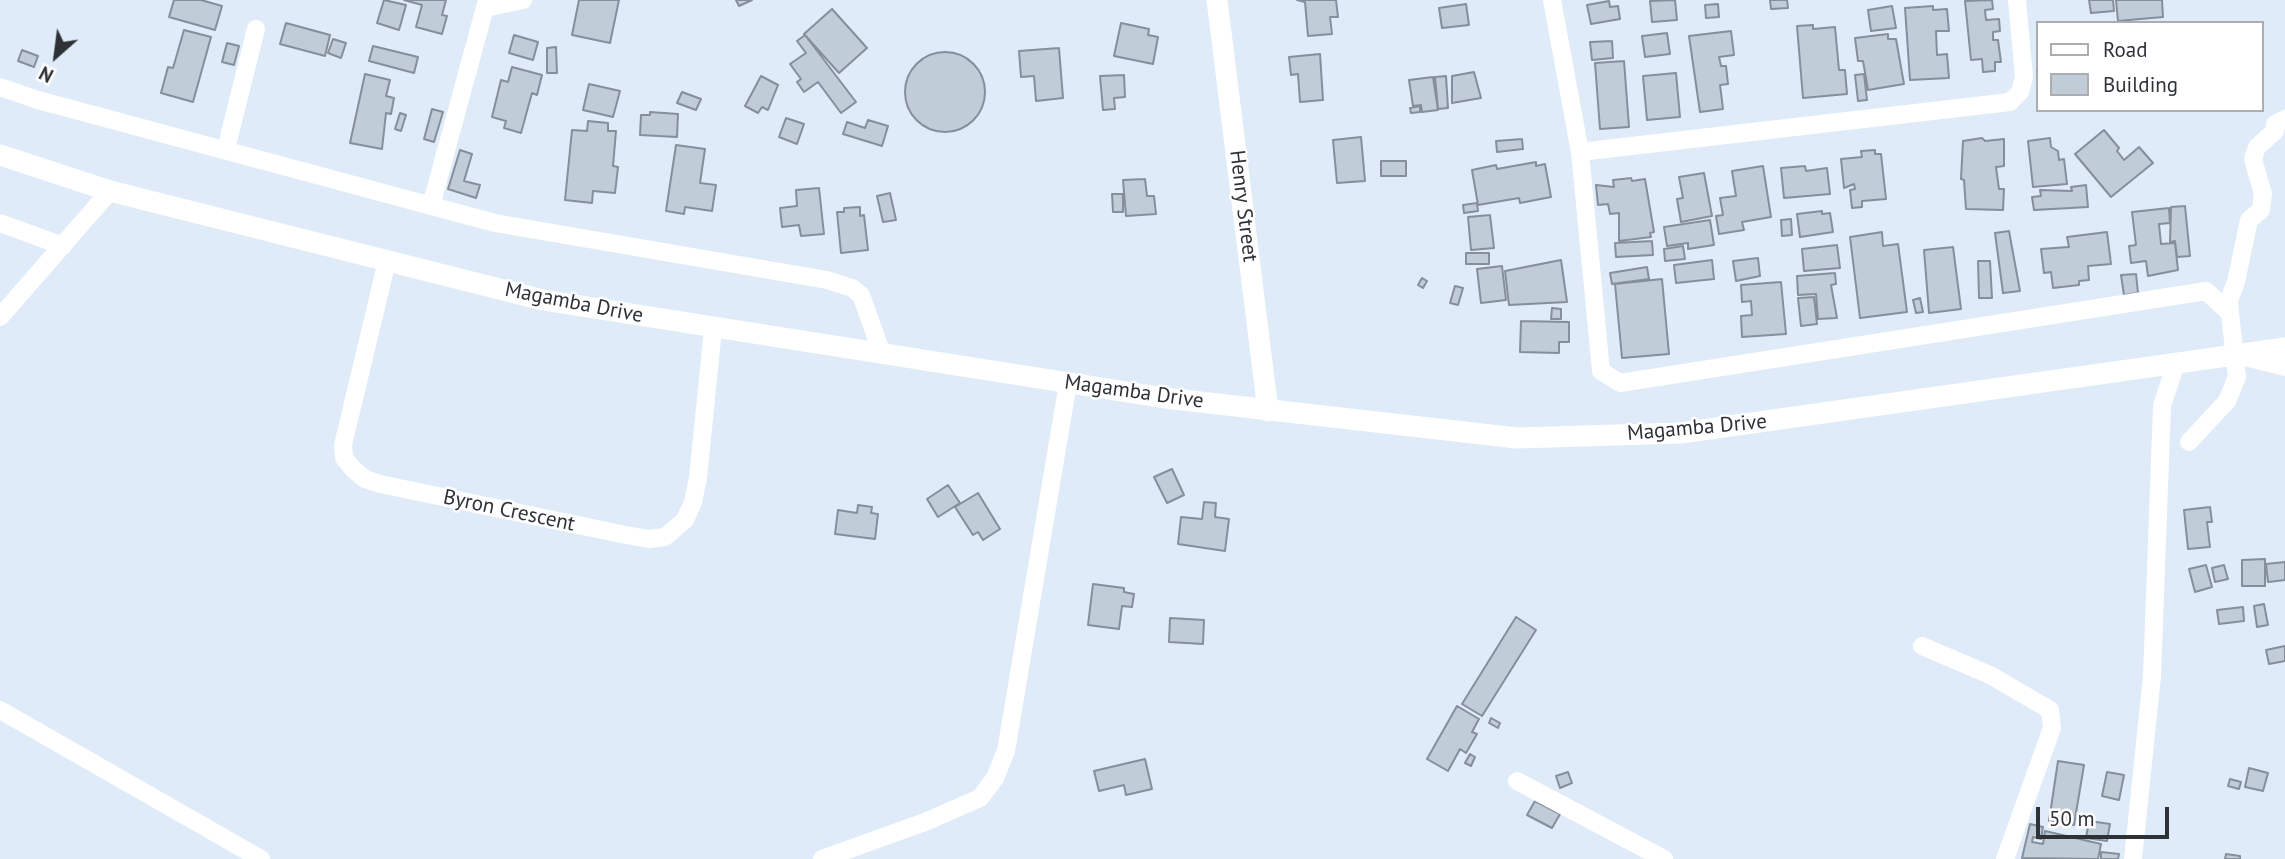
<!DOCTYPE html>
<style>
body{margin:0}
#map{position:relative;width:2285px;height:859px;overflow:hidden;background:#dfebf8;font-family:"PT Sans",sans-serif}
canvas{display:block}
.legend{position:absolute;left:2036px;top:21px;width:228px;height:91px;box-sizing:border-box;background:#fff;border:2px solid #abadaf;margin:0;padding:9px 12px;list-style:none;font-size:21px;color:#2e3237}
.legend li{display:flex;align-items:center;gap:14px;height:35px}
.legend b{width:35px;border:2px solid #abadaf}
.north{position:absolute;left:21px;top:21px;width:70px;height:70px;-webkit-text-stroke:5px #fff;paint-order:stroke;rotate:208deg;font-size:19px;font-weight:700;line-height:28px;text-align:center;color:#2e3237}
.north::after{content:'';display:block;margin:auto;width:24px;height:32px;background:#2e3237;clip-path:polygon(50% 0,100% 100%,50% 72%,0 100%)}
.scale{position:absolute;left:2036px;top:807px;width:133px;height:32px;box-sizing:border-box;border:4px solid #2e3237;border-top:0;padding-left:9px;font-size:21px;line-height:24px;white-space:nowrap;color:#2e3237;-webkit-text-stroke:5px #fff;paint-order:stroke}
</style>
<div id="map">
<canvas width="2285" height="859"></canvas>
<ul class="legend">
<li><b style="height:9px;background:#fff"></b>Road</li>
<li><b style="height:19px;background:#c1ccd9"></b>Building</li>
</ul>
<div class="north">N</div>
<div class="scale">50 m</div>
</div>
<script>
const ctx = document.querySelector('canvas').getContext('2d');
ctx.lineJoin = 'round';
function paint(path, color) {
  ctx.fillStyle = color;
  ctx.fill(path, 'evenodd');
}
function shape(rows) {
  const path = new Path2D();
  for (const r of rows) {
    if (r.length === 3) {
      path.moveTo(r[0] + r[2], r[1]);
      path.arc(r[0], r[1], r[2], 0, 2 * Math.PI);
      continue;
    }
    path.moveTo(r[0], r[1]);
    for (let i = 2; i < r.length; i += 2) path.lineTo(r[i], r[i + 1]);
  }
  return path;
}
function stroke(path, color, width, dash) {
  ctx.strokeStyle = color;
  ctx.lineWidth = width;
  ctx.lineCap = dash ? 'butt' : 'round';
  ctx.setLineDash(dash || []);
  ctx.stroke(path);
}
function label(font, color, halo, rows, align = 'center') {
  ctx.font = font + ' "PT Sans",sans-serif';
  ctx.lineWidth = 5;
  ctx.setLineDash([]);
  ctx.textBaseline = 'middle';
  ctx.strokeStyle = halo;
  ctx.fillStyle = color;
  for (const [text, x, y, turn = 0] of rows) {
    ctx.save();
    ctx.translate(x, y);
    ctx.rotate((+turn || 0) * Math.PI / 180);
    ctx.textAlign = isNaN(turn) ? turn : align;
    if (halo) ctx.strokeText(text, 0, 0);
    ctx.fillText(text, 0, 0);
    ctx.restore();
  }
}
const building = shape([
 [174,0,201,0,222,6,215,30,169,17,174,0],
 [384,0,406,5,399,30,377,23,384,0],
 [404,0,446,0,442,15,447,16,442,34,416,27,422,5,404,0],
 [579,0,619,0,610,43,572,35,579,0],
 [736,0,752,0,739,6,736,0],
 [1297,0,1336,0,1338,17,1330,17,1332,34,1308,36,1305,2,1297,0],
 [1675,0,1677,20,1652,22,1650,1,1675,0],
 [1770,0,1787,0,1788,8,1771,9,1770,0],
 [1992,0,1993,9,1985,10,1986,20,1999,19,2000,31,1993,32,1993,40,1998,40,2001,62,1995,62,1995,71,1983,72,1982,59,1971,60,1965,1,1992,0],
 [2089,0,2113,0,2114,11,2091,13,2089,0],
 [2116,0,2162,0,2163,17,2118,21,2116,0],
 [1609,1,1610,7,1618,6,1620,19,1591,24,1587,5,1609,1],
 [1466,4,1469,25,1442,28,1439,8,1466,4],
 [1718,4,1719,17,1706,18,1705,5,1718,4],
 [1892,6,1896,28,1871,31,1868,10,1892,6],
 [1933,6,1933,10,1947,9,1949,31,1936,31,1937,55,1947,54,1949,78,1910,80,1905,8,1933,6],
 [832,9,867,48,839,73,804,34,832,9],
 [286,23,330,35,325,56,280,44,286,23],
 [1121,23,1149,29,1148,35,1158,37,1153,64,1114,56,1121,23],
 [1813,25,1813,29,1835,27,1839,70,1845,70,1847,94,1803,98,1797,26,1813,25],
 [184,30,211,37,193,102,161,93,168,67,173,68,184,30],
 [1731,31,1734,55,1719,57,1721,66,1726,66,1728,84,1720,85,1723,109,1700,112,1689,36,1731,31],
 [1667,33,1670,54,1645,57,1642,36,1667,33],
 [1888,34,1888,39,1896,39,1904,84,1868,90,1863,61,1858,61,1855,38,1888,34],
 [514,35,538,42,533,60,509,53,514,35],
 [805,35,856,102,841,113,818,82,804,92,797,82,801,79,790,64,806,53,797,41,805,35],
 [333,39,346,43,341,58,328,53,333,39],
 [1612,41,1613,58,1592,60,1590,42,1612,41],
 [227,43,239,46,234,65,222,62,227,43],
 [373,46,418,57,414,73,369,61,373,46],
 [556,47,557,73,547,73,547,48,556,47],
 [1059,48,1063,98,1036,101,1034,76,1021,77,1019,51,1059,48],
 [22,50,38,56,34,67,18,61,22,50],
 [945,92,40],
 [1320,54,1323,100,1300,102,1298,74,1291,75,1289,57,1320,54],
 [1624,61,1629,127,1600,129,1595,63,1624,61],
 [512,67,542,75,537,95,532,93,521,133,504,128,506,121,492,117,501,80,508,82,512,67],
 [1474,72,1481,98,1452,103,1452,76,1474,72],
 [1676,73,1680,117,1647,120,1643,76,1676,73],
 [365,74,390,80,386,96,394,98,391,114,386,113,382,149,350,143,365,74],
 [1864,74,1867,100,1858,101,1855,75,1864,74],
 [1124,75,1125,97,1114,98,1115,109,1103,110,1100,76,1124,75],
 [761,76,778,85,768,110,762,107,758,113,745,106,761,76],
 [1446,76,1448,108,1438,109,1435,77,1446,76],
 [1433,77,1438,110,1422,112,1421,105,1413,106,1409,80,1433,77],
 [589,84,620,91,613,117,583,110,589,84],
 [682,92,701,99,696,110,677,103,682,92],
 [1420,106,1420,112,1411,113,1410,108,1420,106],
 [432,109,443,112,434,142,424,139,432,109],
 [650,112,678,114,677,137,640,135,641,115,650,115,650,112],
 [400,113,406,115,401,131,395,129,400,113],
 [786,118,804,124,797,144,779,137,786,118],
 [868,120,888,126,882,146,843,134,847,122,865,128,868,120],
 [588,121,608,123,608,131,616,131,613,166,618,167,615,193,593,191,592,203,565,200,572,130,587,131,588,121],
 [2104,130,2119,148,2117,151,2124,160,2139,147,2153,163,2111,197,2075,154,2104,130],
 [1361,137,1365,181,1337,183,1333,140,1361,137],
 [1982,138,1985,141,2004,139,2004,166,1996,167,1999,189,2004,189,2003,210,1966,209,1964,180,1961,179,1963,141,1982,138],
 [2050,138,2051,147,2058,151,2059,160,2064,159,2067,184,2033,187,2028,141,2050,138],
 [1522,139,1523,149,1497,152,1496,141,1522,139],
 [676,145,705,149,700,183,716,185,712,211,685,207,684,214,666,211,676,145],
 [460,150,472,154,464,181,480,185,476,198,448,189,460,150],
 [1875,150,1875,154,1881,154,1886,199,1862,201,1862,207,1852,208,1850,190,1855,189,1854,184,1844,188,1841,159,1862,157,1861,151,1875,150],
 [1381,161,1406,161,1406,176,1381,176,1381,161],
 [1536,162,1536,166,1545,164,1551,197,1520,203,1519,198,1478,205,1472,170,1496,165,1497,169,1536,162],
 [1763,166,1771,217,1742,222,1744,230,1719,234,1716,216,1723,215,1720,198,1736,196,1732,171,1763,166],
 [1805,166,1806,171,1827,168,1830,194,1784,198,1781,168,1805,166],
 [1704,173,1712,216,1681,222,1677,199,1683,198,1679,177,1704,173],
 [1631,178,1632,181,1645,179,1654,232,1650,233,1651,237,1619,241,1619,213,1610,214,1608,204,1598,205,1596,185,1614,187,1613,180,1631,178],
 [1145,179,1147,196,1154,196,1156,214,1126,216,1123,180,1145,179],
 [2086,185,2088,207,2034,210,2032,197,2041,196,2040,190,2072,191,2071,187,2086,185],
 [819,188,824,234,801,236,799,225,782,227,780,208,797,206,796,190,819,188],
 [890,193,896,220,883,222,877,196,890,193],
 [1112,194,1123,194,1123,212,1113,212,1112,194],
 [1477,203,1478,211,1464,213,1463,205,1477,203],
 [2185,206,2190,256,2177,257,2175,241,2170,242,2171,207,2185,206],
 [860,207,860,216,864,215,868,250,841,253,837,212,844,212,844,208,860,207],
 [2169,208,2170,223,2159,224,2161,244,2175,243,2178,270,2148,276,2146,261,2131,263,2129,246,2136,245,2132,212,2169,208],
 [1822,211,1822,214,1830,213,1833,232,1800,237,1797,214,1822,211],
 [1490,215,1494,248,1471,250,1468,217,1490,215],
 [1791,219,1792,235,1782,236,1781,220,1791,219],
 [1710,220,1714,245,1688,249,1688,243,1667,246,1664,227,1710,220],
 [2009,231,2020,291,2003,293,1995,233,2009,231],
 [1882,232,1883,246,1898,244,1907,312,1860,318,1850,237,1882,232],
 [2107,232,2111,264,2088,266,2089,280,2079,281,2079,285,2053,288,2051,272,2044,273,2041,249,2069,247,2067,237,2107,232],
 [1652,241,1653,255,1616,257,1615,243,1652,241],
 [1837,245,1840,268,1804,271,1802,249,1837,245],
 [1683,246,1685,259,1665,261,1664,249,1683,246],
 [1953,247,1961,309,1929,313,1924,250,1953,247],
 [1466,253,1489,253,1489,264,1466,264,1466,253],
 [1758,258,1760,276,1736,281,1733,261,1758,258],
 [1561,260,1567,302,1509,305,1505,271,1561,260],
 [1712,260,1714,279,1676,283,1674,265,1712,260],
 [1978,261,1990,261,1992,298,1979,298,1978,261],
 [1502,266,1506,300,1481,303,1477,269,1502,266],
 [1647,267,1649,279,1612,284,1610,273,1647,267],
 [1835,273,1836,284,1831,285,1837,318,1818,319,1816,294,1798,295,1797,276,1835,273],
 [2136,274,2138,293,2124,295,2121,275,2136,274],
 [1422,278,1427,281,1423,288,1418,285,1422,278],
 [1662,279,1669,354,1622,358,1615,284,1662,279],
 [1781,282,1786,334,1742,337,1741,316,1752,315,1751,301,1742,302,1741,285,1781,282],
 [1455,286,1463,288,1458,305,1450,303,1455,286],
 [1814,297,1817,324,1801,326,1798,298,1814,297],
 [1920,298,1923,312,1916,313,1913,300,1920,298],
 [1552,308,1561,309,1561,319,1551,319,1552,308],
 [1521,321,1569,322,1569,342,1559,342,1559,353,1520,352,1521,321],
 [1172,469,1184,495,1167,503,1154,477,1172,469],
 [948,485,960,503,938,517,927,499,948,485],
 [978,493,1000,529,983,540,978,532,973,535,955,507,978,493],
 [1204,502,1216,503,1215,517,1229,519,1225,551,1178,544,1181,517,1202,519,1204,502],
 [858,505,872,507,871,513,878,514,875,539,835,534,838,510,857,513,858,505],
 [2210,507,2212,522,2207,522,2210,547,2188,549,2184,510,2210,507],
 [2265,559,2265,586,2242,586,2242,560,2265,559],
 [2285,562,2285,580,2268,582,2266,564,2285,562],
 [2206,565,2212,587,2195,592,2189,569,2206,565],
 [2224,565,2228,579,2215,582,2212,568,2224,565],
 [1093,584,1124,588,1124,592,1134,594,1132,607,1122,606,1119,629,1088,625,1093,584],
 [2264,604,2268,625,2257,627,2254,606,2264,604],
 [2243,607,2244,621,2219,624,2217,610,2243,607],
 [1516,617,1536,630,1482,716,1462,704,1516,617],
 [1170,618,1204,620,1203,644,1169,642,1170,618],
 [2285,646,2285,661,2269,664,2266,650,2285,646],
 [1457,706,1479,719,1472,732,1477,734,1466,753,1460,749,1448,771,1427,759,1457,706],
 [1491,718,1500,723,1498,728,1489,723,1491,718],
 [1470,754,1475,757,1471,766,1465,763,1470,754],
 [1145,759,1152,789,1126,795,1124,785,1099,791,1094,771,1145,759],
 [2058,761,2084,765,2074,825,2049,821,2058,761],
 [2249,768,2268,773,2263,791,2245,787,2249,768],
 [1568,772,1572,783,1560,788,1556,776,1568,772],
 [2107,772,2124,775,2119,800,2102,796,2107,772],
 [2230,779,2241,782,2239,789,2228,786,2230,779],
 [1535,801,1560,814,1552,828,1527,815,1535,801],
 [2089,821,2110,824,2107,841,2086,838,2089,821],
 [2030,824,2043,827,2041,839,2033,837,2032,842,2043,844,2045,831,2101,844,2098,859,2022,858,2030,824],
 [2101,852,2119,854,2118,859,2101,859,2101,852],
 [2226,854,2240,856,2240,859,2225,859,2226,854]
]);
const minor = shape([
 [1552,0,1580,152,1601,371,1620,383,2206,291,2230,313,2237,377,2227,401,2189,442],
 [485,8,523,0],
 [0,87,38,100,495,223,827,280,852,288,861,295,881,351],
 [226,149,256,29],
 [1580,152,2010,102,2020,92,2024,77,2017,0],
 [431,206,487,0],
 [0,223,63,246],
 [387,261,343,445,344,458,353,469,365,479,380,484,626,535,649,539,665,537,685,520,693,502,698,478,713,329],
 [2230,313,2229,300,2236,282,2249,220,2261,210,2263,194,2253,159,2257,147,2275,131,2275,124,2285,119],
 [0,317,110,191],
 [2241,356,2285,367],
 [1922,646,1990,675,2050,710,2052,728,2005,859],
 [0,710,261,859],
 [1517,781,1664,859],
 [822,859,925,822,980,798,995,778,1006,751,1068,383],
 [2133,859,2152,676,2162,406,2175,366]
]);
const tertiary = shape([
 [1217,0,1268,411],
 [0,155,110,191,543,300,1165,398,1517,438,1681,433,2285,348]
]);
const streetNames = [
 ["Henry Street",1243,206,83],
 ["Magamba Drive",574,303,11],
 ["Magamba Drive",1134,392,8],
 ["Magamba Drive",1697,428,-5],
 ["Byron Crescent",509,511,12]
];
paint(building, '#c1ccd9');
stroke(building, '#858f9c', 2);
stroke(minor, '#fff', 18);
stroke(tertiary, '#fff', 21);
label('21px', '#2e3237', '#fff', streetNames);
</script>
